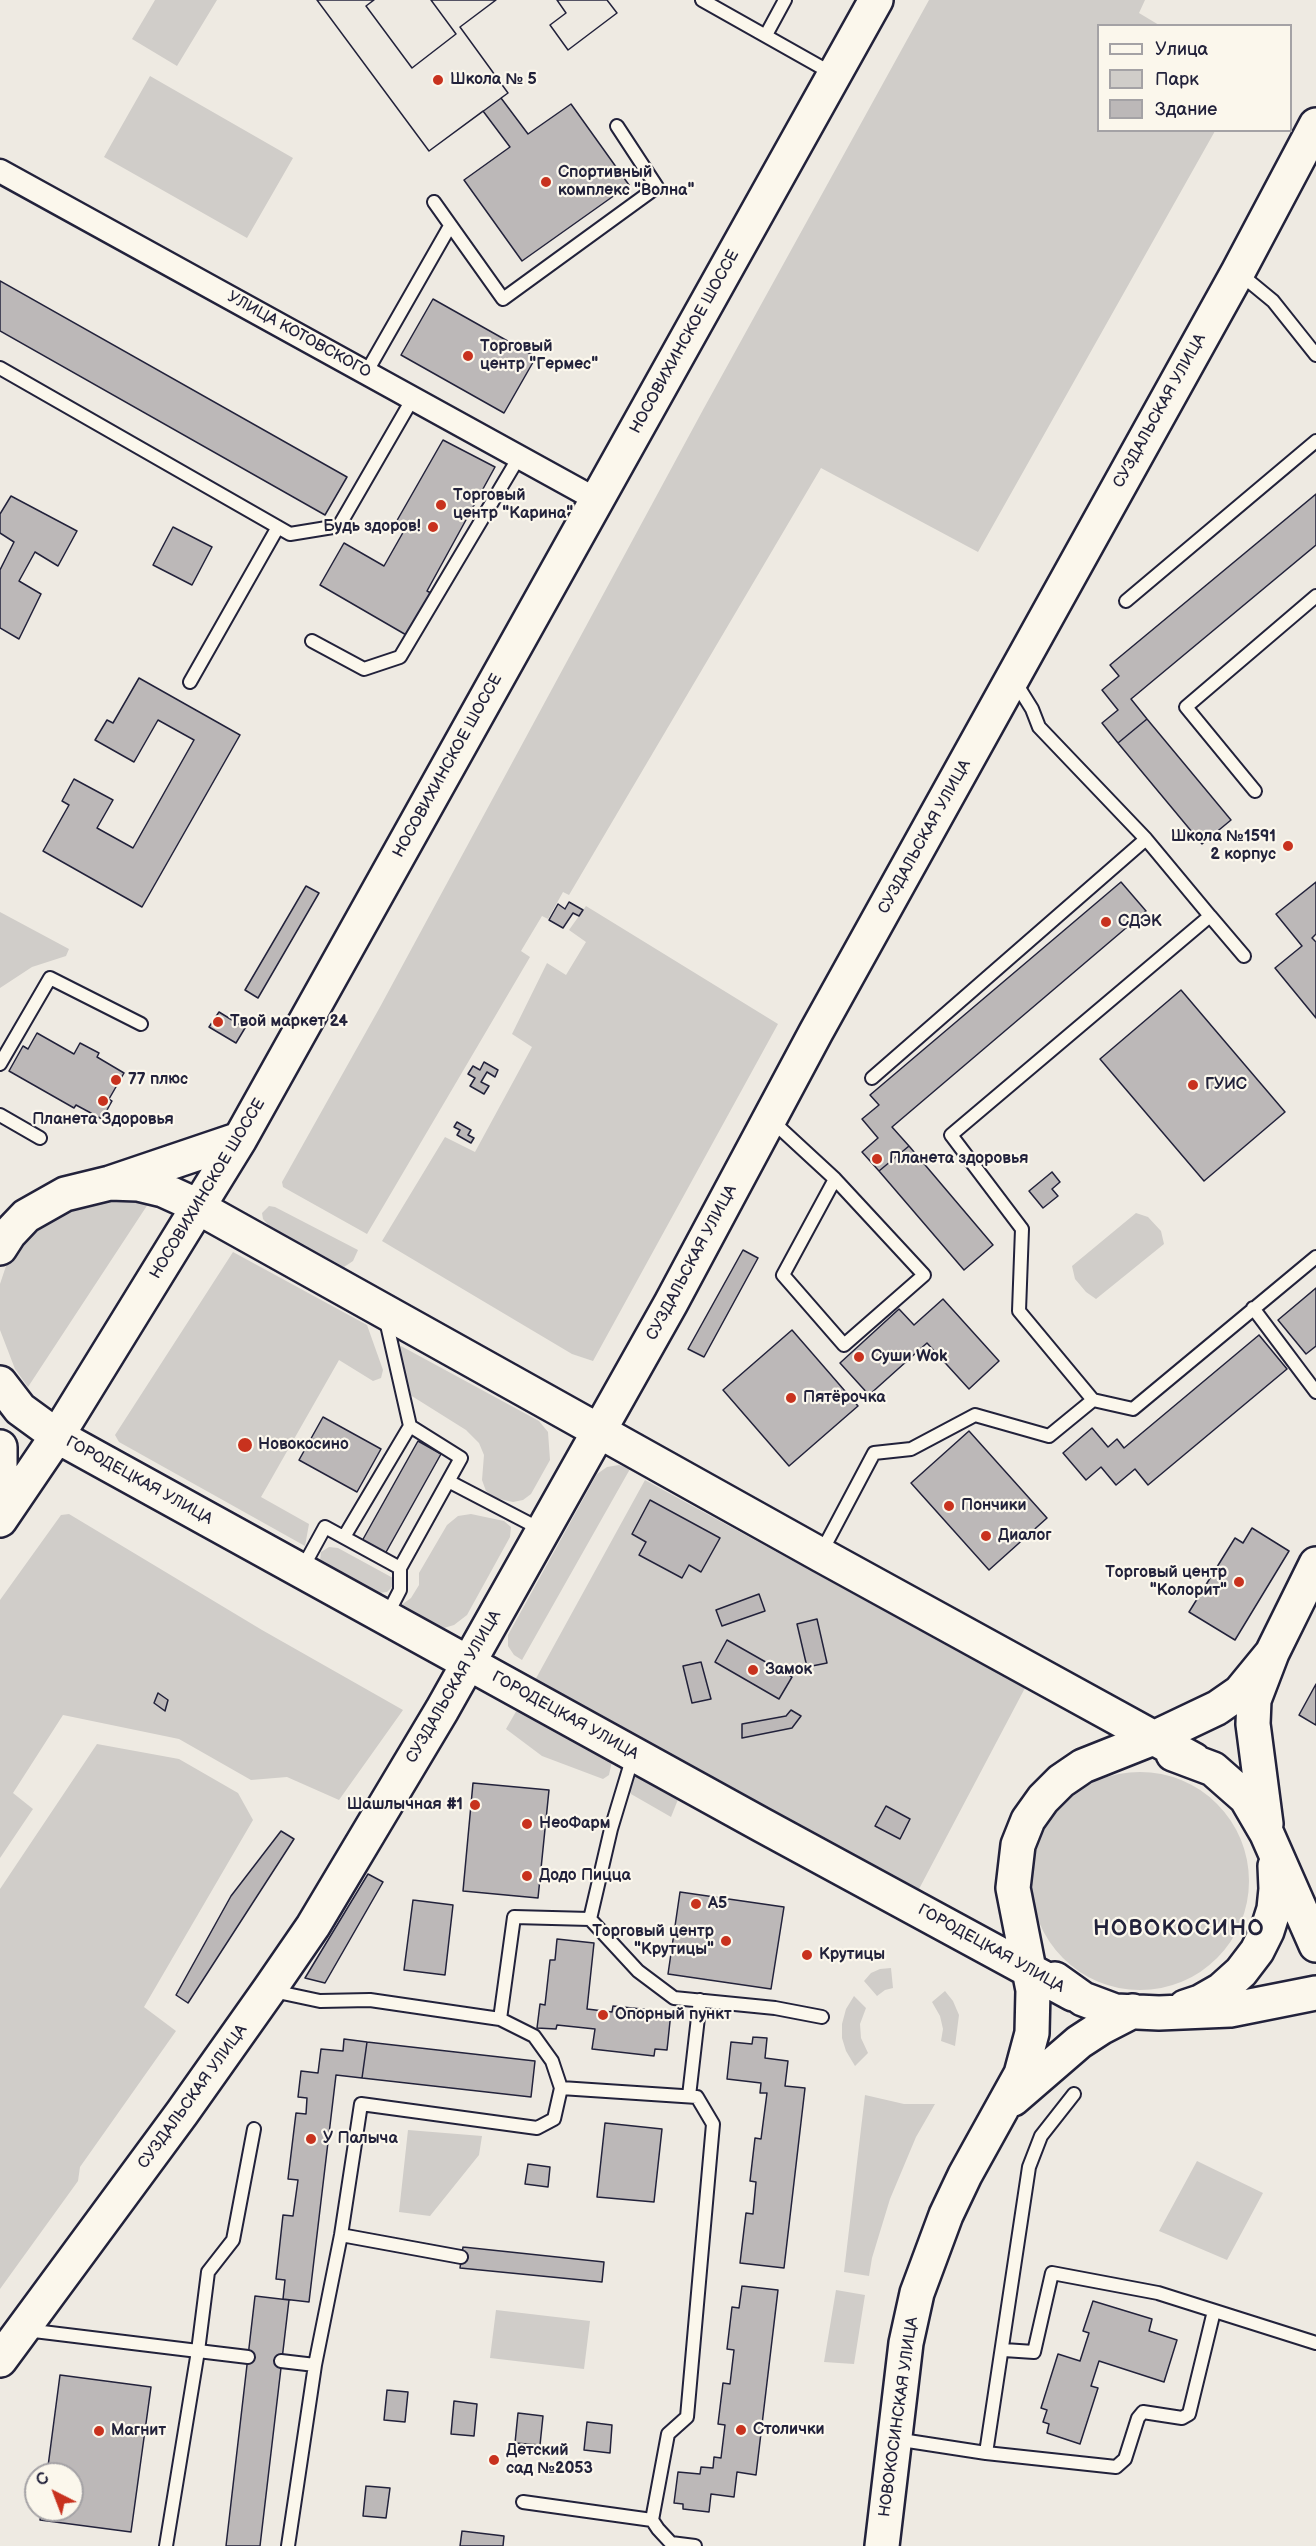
<!DOCTYPE html>
<meta charset="utf-8">
<style>
body{margin:0}
#map{position:relative;width:1316px;height:2546px;overflow:hidden;background:#eeeae2;font-family:"Balsamiq Sans",sans-serif}
canvas{display:block}
.legend{position:absolute;left:1097px;top:24px;width:195px;height:108px;box-sizing:border-box;background:#fbf7ec;border:2px solid #a4a2a5;margin:0;padding:8px 10px;list-style:none;font-size:18px;color:#22223b}
.legend li{display:flex;align-items:center;gap:12px;height:30px}
.legend b{width:30px;border:2px solid #a4a2a5}
.north{position:absolute;left:24px;top:2462px;width:60px;height:60px;box-sizing:border-box;background:#fbf7ec;border:2px solid #a4a2a5;border-radius:50%;rotate:318deg;font-size:16px;font-weight:700;line-height:24px;text-align:center;color:#22223b}
.north::after{content:'';display:block;margin:auto;width:21px;height:27px;background:#c8321e;clip-path:polygon(50% 0,100% 100%,50% 72%,0 100%)}
</style>
<div id="map">
<canvas width="1316" height="2546"></canvas>
<ul class="legend">
<li><b style="height:8px;background:#fbf7ec"></b>Улица</li>
<li><b style="height:16px;background:#d0cdc9"></b>Парк</li>
<li><b style="height:16px;background:#bcb8b8"></b>Здание</li>
</ul>
<div class="north">С</div>
</div>
<script>
const ctx = document.querySelector('canvas').getContext('2d');
ctx.lineJoin = 'round';
function paint(path, color) {
  ctx.fillStyle = color;
  ctx.fill(path, 'evenodd');
}
function shape(rows) {
  const path = new Path2D();
  for (const r of rows) {
    if (r.length === 3) {
      path.moveTo(r[0] + r[2], r[1]);
      path.arc(r[0], r[1], r[2], 0, 2 * Math.PI);
      continue;
    }
    path.moveTo(r[0], r[1]);
    for (let i = 2; i < r.length; i += 2) path.lineTo(r[i], r[i + 1]);
  }
  return path;
}
function stroke(path, color, width, dash) {
  ctx.strokeStyle = color;
  ctx.lineWidth = width;
  ctx.lineCap = dash ? 'butt' : 'round';
  ctx.setLineDash(dash || []);
  ctx.stroke(path);
}
function label(font, color, halo, rows, align = 'center') {
  ctx.font = font + ' "Balsamiq Sans",sans-serif';
  ctx.lineWidth = 4.5;
  ctx.setLineDash([]);
  ctx.textBaseline = 'middle';
  ctx.strokeStyle = halo;
  ctx.fillStyle = color;
  for (const [text, x, y, turn = 0] of rows) {
    ctx.save();
    ctx.translate(x, y);
    ctx.rotate((+turn || 0) * Math.PI / 180);
    ctx.textAlign = isNaN(turn) ? turn : align;
    if (halo) ctx.strokeText(text, 0, 0);
    ctx.fillText(text, 0, 0);
    ctx.restore();
  }
}
const green = shape([
 [155,0,217,0,177,66,132,39],
 [929,0,1145,0,1139,13,1159,25,1098,26,1098,130,1215,131,978,552,821,468,569,895,563,892,548,919,542,916,521,951,530,957,367,1234,283,1187,282,1182,380,1007,704,408],
 [150,76,293,158,247,238,104,157],
 [586,906,778,1024,593,1361,572,1354,382,1241,445,1137,475,1152,532,1047,512,1034,547,963,566,975,586,942,569,930],
 [0,912,69,949,66,956,32,967,0,988],
 [108,1196,150,1201,28,1387,15,1369,0,1330,0,1284,7,1263,19,1245,34,1229,57,1214],
 [269,1206,275,1207,358,1250,353,1261,344,1267,270,1227,263,1219,262,1213],
 [1136,1213,1148,1217,1161,1231,1164,1244,1096,1299,1086,1292,1075,1279,1072,1266],
 [233,1252,367,1325,383,1370,381,1378,373,1381,339,1360,261,1497,309,1524,305,1546,119,1442,115,1435],
 [401,1346,539,1421,548,1432,550,1460,531,1494,523,1500,513,1502,495,1498,486,1491,482,1480,484,1455,479,1443,466,1430,407,1393,397,1349],
 [619,1465,630,1469,522,1660,514,1655,508,1646,508,1635,597,1474,607,1467],
 [645,1480,1025,1688,919,1889,534,1682],
 [69,1514,262,1630,403,1710,339,1800,287,1777,251,1780,179,1739,63,1715,13,1793,33,1809,0,1858,0,1600,61,1515],
 [471,1514,504,1521,511,1527,510,1537,467,1615,454,1625,444,1628,400,1606,411,1598,419,1585,419,1573,447,1525,458,1516],
 [329,1547,338,1548,393,1578,394,1585,387,1592,371,1594,324,1568,320,1561,321,1552],
 [518,1708,610,1757,612,1761,609,1775,603,1779,542,1756,506,1729],
 [97,1744,179,1759,238,1793,253,1820,144,2007,176,2031,80,2167,78,2181,0,2289,0,1889],
 [1140,1881,109],
 [637,1774,679,1797,671,1817,631,1794,628,1785,631,1778],
 [891,1968,893,1988,885,1990,877,1996,864,1981,871,1973,880,1969],
 [945,1991,953,2001,959,2015,955,2046,941,2041,943,2029,940,2016,932,2002],
 [854,1996,866,2008,860,2024,861,2038,868,2053,855,2066,846,2051,842,2038,842,2024,846,2009],
 [865,2095,904,2104,935,2104,916,2137,890,2199,872,2258,869,2276,844,2272],
 [408,2130,482,2136,479,2155,430,2216,399,2212],
 [1197,2161,1263,2193,1227,2260,1159,2231],
 [836,2290,865,2295,854,2364,824,2362],
 [496,2310,590,2321,584,2369,490,2358]
]);
const building = shape([
 [317,0,374,0,366,6,412,68,456,34,431,0,496,0,460,27,508,93,501,98,528,134,571,104,629,185,522,261,464,180,510,147,483,111,429,151,317,0],
 [317,0,374,0,366,6,412,68,456,34,431,0,496,0,460,27,508,93,429,151,317,0],
 [557,0,607,0,617,13,568,50,550,25,566,13,557,0],
 [557,0,607,0,617,13,568,50,550,25,566,13,557,0],
 [0,281,347,477,325,515,0,331,0,281],
 [433,299,536,357,504,413,401,355,433,299],
 [443,440,495,467,427,591,433,594,408,636,320,585,344,543,384,566,405,529,395,524,443,440],
 [1316,494,1316,545,1131,699,1147,719,1118,743,1102,723,1118,710,1102,690,1119,676,1110,665,1316,494],
 [11,496,77,531,58,566,35,552,19,581,41,594,19,639,0,628,0,570,14,542,0,533,0,514,11,496],
 [173,527,212,547,192,585,153,565,173,527],
 [139,678,240,735,142,907,43,851,69,805,62,801,74,779,113,800,97,828,133,848,194,740,158,720,134,762,95,740,107,720,113,723,139,678],
 [1147,719,1231,820,1202,844,1118,743,1147,719],
 [1121,882,1146,911,892,1127,909,1146,879,1171,862,1152,878,1138,862,1119,879,1105,870,1095,1121,882],
 [1316,882,1316,934,1312,938,1316,942,1316,1018,1275,968,1302,946,1276,914,1316,882],
 [306,886,319,893,258,998,245,990,306,886],
 [569,902,583,910,579,916,573,913,563,928,549,920,558,904,565,909,569,902],
 [1181,990,1285,1112,1204,1181,1100,1059,1181,990],
 [219,1012,245,1028,236,1043,209,1027,219,1012],
 [37,1033,74,1054,80,1043,99,1053,97,1057,124,1073,109,1099,112,1101,102,1119,76,1105,74,1108,9,1071,23,1046,28,1049,37,1033],
 [484,1062,498,1070,495,1077,487,1072,481,1082,489,1086,484,1094,470,1086,475,1078,468,1074,473,1066,480,1070,484,1062],
 [457,1122,471,1130,468,1135,474,1138,471,1143,457,1135,460,1130,454,1127,457,1122],
 [909,1146,993,1245,964,1270,879,1171,909,1146],
 [1052,1172,1060,1182,1052,1189,1058,1196,1043,1208,1029,1191,1052,1172],
 [743,1250,758,1258,704,1357,688,1349,743,1250],
 [1316,1288,1316,1346,1306,1354,1278,1320,1316,1288],
 [943,1299,999,1361,969,1389,927,1343,869,1395,840,1363,899,1309,914,1325,943,1299],
 [792,1330,858,1406,789,1466,723,1390,792,1330],
 [1259,1335,1287,1369,1148,1485,1135,1469,1116,1485,1101,1467,1086,1480,1063,1453,1092,1428,1108,1447,1117,1439,1124,1448,1259,1335],
 [323,1417,381,1449,357,1492,299,1460,323,1417],
 [969,1431,1047,1518,989,1570,911,1483,969,1431],
 [418,1441,441,1454,385,1554,362,1541,418,1441],
 [650,1500,720,1538,701,1572,689,1565,682,1578,639,1555,646,1542,632,1534,650,1500],
 [1252,1528,1289,1551,1235,1640,1189,1612,1235,1538,1243,1543,1252,1528],
 [759,1594,765,1611,722,1626,716,1610,759,1594],
 [817,1619,827,1663,807,1667,797,1624,817,1619],
 [727,1640,792,1677,779,1699,715,1662,727,1640],
 [701,1662,711,1699,692,1703,683,1666,701,1662],
 [1316,1684,1316,1725,1299,1715,1316,1684],
 [158,1693,168,1700,165,1711,154,1703,158,1693],
 [791,1710,801,1716,792,1728,742,1738,742,1724,786,1716,791,1710],
 [473,1783,549,1790,538,1898,463,1891,473,1783],
 [886,1806,910,1819,900,1839,875,1826,886,1806],
 [281,1831,294,1839,188,2003,176,1995,231,1896,281,1831],
 [368,1874,383,1882,325,1983,305,1978,368,1874],
 [680,1892,784,1907,771,1989,668,1974,680,1892],
 [413,1900,453,1905,445,1975,404,1970,413,1900],
 [557,1939,594,1943,587,2009,612,2012,613,2006,671,2012,667,2050,655,2049,654,2056,592,2049,595,2029,557,2025,556,2029,537,2028,540,2004,545,2005,550,1960,555,1960,557,1939],
 [753,2037,767,2038,765,2058,788,2061,785,2086,805,2088,784,2268,740,2263,746,2213,753,2214,756,2182,750,2181,755,2138,761,2139,767,2093,760,2093,761,2083,727,2079,731,2042,752,2044,753,2037],
 [344,2039,367,2042,362,2078,336,2075,309,2302,283,2299,285,2280,276,2279,283,2215,293,2216,298,2180,288,2179,296,2113,306,2114,307,2098,298,2097,301,2071,318,2073,321,2049,343,2051,344,2039],
 [367,2042,535,2061,531,2097,362,2078,367,2042],
 [605,2123,662,2129,654,2202,597,2197,605,2123],
 [528,2164,550,2167,548,2187,525,2184,528,2164],
 [463,2247,604,2262,602,2282,460,2268,463,2247],
 [742,2286,778,2290,756,2475,737,2472,734,2497,711,2494,709,2512,683,2509,683,2504,674,2503,678,2472,700,2474,701,2467,713,2468,714,2457,721,2458,725,2425,718,2424,723,2383,730,2384,734,2350,727,2349,732,2307,739,2308,742,2286],
 [255,2296,289,2300,260,2546,226,2546,255,2296],
 [1093,2301,1152,2319,1149,2331,1177,2340,1164,2382,1099,2361,1091,2386,1098,2388,1080,2444,1047,2433,1049,2424,1043,2422,1047,2410,1041,2408,1058,2354,1080,2361,1089,2333,1083,2331,1093,2301],
 [60,2375,151,2387,131,2532,40,2520,42,2510,72,2510,72,2474,47,2474,60,2375],
 [387,2390,408,2392,405,2422,384,2420,387,2390],
 [454,2401,477,2404,474,2436,451,2434,454,2401],
 [518,2413,543,2416,540,2445,515,2443,518,2413],
 [587,2422,612,2425,610,2453,584,2450,587,2422],
 [366,2486,390,2488,386,2518,363,2516,366,2486],
 [462,2531,504,2536,503,2546,460,2546,462,2531]
]);
const lane = shape([
 [702,0,835,75],
 [766,35,785,0],
 [434,202,503,299,657,187,617,126],
 [1239,273,1273,301,1316,355],
 [0,368,290,534,339,526,413,398],
 [366,373,450,226],
 [1126,601,1316,441],
 [312,641,364,669,400,657,519,457],
 [1014,680,1032,709,1039,727,1146,839,1210,916,951,1135,1022,1229,1019,1311,1093,1400,1133,1409,1316,1257],
 [190,682,278,527],
 [1255,791,1186,707,1316,596],
 [1210,916,1244,956],
 [0,1064,50,978,141,1024],
 [872,1078,1146,839],
 [0,1115,40,1138],
 [770,1119,835,1179,924,1275,844,1345,783,1275,835,1179],
 [1253,1308,1316,1392],
 [450,1482,542,1530],
 [344,1537,410,1426,385,1316],
 [821,1553,874,1453,911,1449,975,1415,1049,1436,1093,1400],
 [302,1569,325,1527,400,1568],
 [386,1617,400,1590,400,1568,461,1458,410,1426],
 [633,1756,611,1829,590,1919,638,1971,674,1998,775,2008,822,2017],
 [273,1991,320,2001,370,2000,500,2019],
 [561,2088,697,2097,713,2124,687,2417,668,2434,652,2520,658,2529,671,2543,695,2546],
 [689,2096,700,2000],
 [341,2235,461,2257],
 [26,2330,198,2351,166,2546],
 [1004,2350,1034,2352,1052,2273,1158,2293,1316,2343],
 [248,2357,198,2351,208,2272,233,2240,254,2129],
 [281,2361,315,2365,341,2235,361,2104,537,2128,554,2119,561,2088,552,2061,534,2036,500,2019,514,1917,590,1919],
 [895,2439,986,2453,1116,2467,1125,2459,1138,2418,1143,2412,1182,2418,1189,2414,1214,2311],
 [986,2453,1029,2167,1041,2136,1074,2094],
 [523,2502,652,2520],
 [288,2546,315,2365]
]);
const street = shape([
 [0,171,597,500]
]);
const secondary = shape([
 [110,1183,138,1184,163,1190,185,1200,821,1555,1194,1760],
 [0,1248,9,1234,26,1216,65,1194,110,1183,240,1139],
 [0,1383,20,1409,57,1436,762,1825,1073,1994],
 [0,1447,0,1498],
 [0,1520,57,1436,240,1139,876,0],
 [1173,1754,1213,1769,1246,1798,1267,1834,1316,1945],
 [1266,1824,1253,1724,1254,1700,1272,1653,1316,1564],
 [1055,1979,1083,1999,1115,2011,1159,2013,1230,2010,1316,1993],
 [1185,2007,1200,2002,1221,1990,1241,1972,1257,1951,1267,1931,1274,1909,1276,1889,1275,1866],
 [1013,2099,1079,2042,1102,2027,1133,2011],
 [0,2360,182,2113,269,1990,313,1926,442,1710,671,1303,816,1032,1238,272,1316,125],
 [882,2546,906,2343,917,2293,946,2215,965,2175,1021,2074,1032,2033,1033,1990,1013,1888,1018,1845,1028,1820,1043,1799,1061,1781,1083,1766,1156,1737,1217,1708,1240,1692,1272,1653]
]);
const markers = [
 [438,80,6,"#c8321e"],
 [546,182,6,"#c8321e"],
 [468,356,6,"#c8321e"],
 [441,505,6,"#c8321e"],
 [433,527,6,"#c8321e"],
 [1288,846,6,"#c8321e"],
 [1106,922,6,"#c8321e"],
 [218,1022,6,"#c8321e"],
 [116,1080,6,"#c8321e"],
 [1193,1085,6,"#c8321e"],
 [103,1101,6,"#c8321e"],
 [877,1159,6,"#c8321e"],
 [859,1357,6,"#c8321e"],
 [791,1398,6,"#c8321e"],
 [245,1445,8,"#c8321e"],
 [949,1506,6,"#c8321e"],
 [986,1536,6,"#c8321e"],
 [1239,1582,6,"#c8321e"],
 [753,1670,6,"#c8321e"],
 [475,1805,6,"#c8321e"],
 [527,1824,6,"#c8321e"],
 [527,1876,6,"#c8321e"],
 [696,1904,6,"#c8321e"],
 [726,1941,6,"#c8321e"],
 [807,1955,6,"#c8321e"],
 [603,2015,6,"#c8321e"],
 [311,2139,6,"#c8321e"],
 [741,2430,6,"#c8321e"],
 [99,2431,6,"#c8321e"],
 [494,2460,6,"#c8321e"]
];
const poiNames = [
 ["Школа № 5",450,80],
 ["Спортивный",558,173],
 ["комплекс \"Волна\"",558,191],
 ["Торговый",480,347],
 ["центр \"Гермес\"",480,365],
 ["Торговый",453,496],
 ["центр \"Карина\"",453,514],
 ["Будь здоров!",421,527,"right"],
 ["Школа №1591",1276,837,"right"],
 ["2 корпус",1276,855,"right"],
 ["СДЭК",1118,922],
 ["Твой маркет 24",230,1022],
 ["77 плюс",128,1080],
 ["ГУИС",1205,1085],
 ["Планета Здоровья",103,1120,"center"],
 ["Планета здоровья",889,1159],
 ["Суши Wok",871,1357],
 ["Пятёрочка",803,1398],
 ["Новокосино",258,1445],
 ["Пончики",961,1506],
 ["Диалог",998,1536],
 ["Торговый центр",1227,1573,"right"],
 ["\"Колорит\"",1227,1591,"right"],
 ["Замок",765,1670],
 ["Шашлычная #1",463,1805,"right"],
 ["НеоФарм",539,1824],
 ["Додо Пицца",539,1876],
 ["А5",708,1904],
 ["Торговый центр",714,1932,"right"],
 ["\"Крутицы\"",714,1950,"right"],
 ["Крутицы",819,1955],
 ["Опорный пункт",615,2015],
 ["У Палыча",323,2139],
 ["Столички",753,2430],
 ["Магнит",111,2431],
 ["Детский",506,2451],
 ["сад №2053",506,2469]
];
const streetNames = [
 ["УЛИЦА КОТОВСКОГО",299,335,29],
 ["НОСОВИХИНСКОЕ ШОССЕ",685,342,-61],
 ["СУЗДАЛЬСКАЯ УЛИЦА",1160,411,-61],
 ["НОСОВИХИНСКОЕ ШОССЕ",448,766,-61],
 ["СУЗДАЛЬСКАЯ УЛИЦА",925,837,-61],
 ["НОСОВИХИНСКОЕ ШОССЕ",208,1189,-59],
 ["СУЗДАЛЬСКАЯ УЛИЦА",692,1263,-62],
 ["ГОРОДЕЦКАЯ УЛИЦА",139,1481,29],
 ["СУЗДАЛЬСКАЯ УЛИЦА",454,1687,-60],
 ["ГОРОДЕЦКАЯ УЛИЦА",565,1716,29],
 ["ГОРОДЕЦКАЯ УЛИЦА",991,1949,29],
 ["СУЗДАЛЬСКАЯ УЛИЦА",193,2097,-54],
 ["НОВОКОСИНСКАЯ УЛИЦА",899,2417,-82]
];
const districtNames = [
 ["НОВОКОСИНО",1179,1929]
];
paint(green, '#d0cdc9');
paint(building, '#bcb8b8');
stroke(building, '#22223b', 1.5);
stroke(lane, '#22223b', 16);
stroke(street, '#22223b', 27);
stroke(secondary, '#22223b', 38);
stroke(lane, '#fbf7ec', 12);
stroke(street, '#fbf7ec', 22);
stroke(secondary, '#fbf7ec', 33);
for (const [x, y, r, color] of markers) {
  const dot = new Path2D();
  dot.arc(x, y, r, 0, 2 * Math.PI);
  ctx.fillStyle = color;
  ctx.fill(dot);
  stroke(dot, '#fbf7ec', 2);
}
label('bold 16px', '#22223b', '#fbf7ec', poiNames, 'left');
label('16px', '#22223b', '#fbf7ec', streetNames);
ctx.letterSpacing = '1.5px';
label('bold 22px', '#22223b', '#fbf7ec', districtNames);
ctx.letterSpacing = '0px';
</script>
